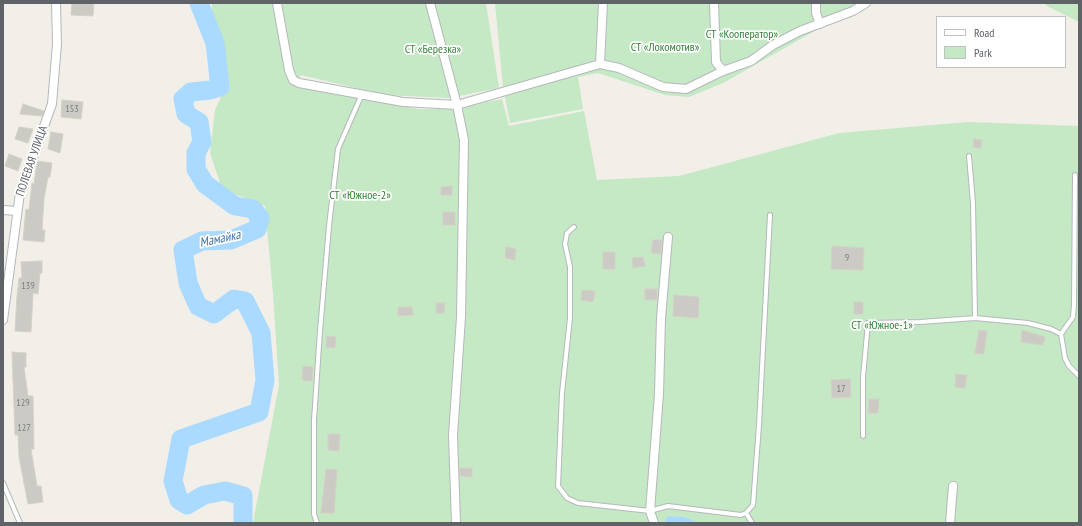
<!DOCTYPE html>
<meta charset="utf-8">
<style>
body{margin:0}
#map{position:relative;width:1082px;height:526px;overflow:hidden;background:#f1efe8;font-family:"PT Sans Narrow",sans-serif}
canvas{display:block}
.frame{position:absolute;inset:0;border:4px solid #5f6368;pointer-events:none}
.legend{position:absolute;left:936px;top:16px;width:130px;height:52px;box-sizing:border-box;background:#fff;border:1px solid #bfc1c3;margin:0;padding:5px 7px;list-style:none;font-size:12px;color:#5f6368}
.legend li{display:flex;align-items:center;gap:8px;height:20px}
.legend b{width:20px;border:1px solid #bfc1c3}
</style>
<div id="map">
<canvas width="1082" height="526"></canvas>
<div class="frame"></div>
<ul class="legend">
<li><b style="height:5px;background:#fff"></b>Road</li>
<li><b style="height:11px;background:#c5e8c5"></b>Park</li>
</ul>
</div>
<script>
const ctx = document.querySelector('canvas').getContext('2d');
ctx.lineJoin = 'round';
function paint(path, color) {
  ctx.fillStyle = color;
  ctx.fill(path, 'evenodd');
}
function shape(rows) {
  const path = new Path2D();
  for (const r of rows) {
    path.moveTo(r[0], r[1]);
    for (let i = 2; i < r.length; i += 2) path.lineTo(r[i], r[i + 1]);
  }
  return path;
}
function stroke(path, color, width, dash) {
  ctx.strokeStyle = color;
  ctx.lineWidth = width;
  ctx.lineCap = dash ? 'butt' : 'round';
  ctx.setLineDash(dash || []);
  ctx.stroke(path);
}
function label(font, color, halo, rows, align = 'center') {
  ctx.font = font + ' "PT Sans Narrow",sans-serif';
  ctx.lineWidth = 3.5;
  ctx.setLineDash([]);
  ctx.textBaseline = 'middle';
  ctx.strokeStyle = halo;
  ctx.fillStyle = color;
  for (const [text, x, y, turn = 0] of rows) {
    ctx.save();
    ctx.translate(x, y);
    ctx.rotate((+turn || 0) * Math.PI / 180);
    ctx.textAlign = isNaN(turn) ? turn : align;
    if (halo) ctx.strokeText(text, 0, 0);
    ctx.fillText(text, 0, 0);
    ctx.restore();
  }
}
const green = shape([
 [212,3,486,3,499,88,449,98,385,95,301,75,296,86,418,109,451,109,502,99,509,126,584,111,597,180,679,176,839,133,968,122,1079,126,1079,523,253,523,279,385,273,294,265,206,222,189,210,153,215,110,226,86,212,18],
 [495,3,864,3,723,83,689,97,665,95,598,73,578,77,583,109,510,123,503,87],
 [1044,3,1079,3,1079,22,1047,6]
]);
const water = shape([
 [668,516,684,517,698,523,664,523]
]);
const river = shape([
 [199,3,215,43,220,87,210,90,191,92,183,99,186,114,199,122,202,142,196,153,196,169,205,184,235,206,253,209,260,218,257,229,231,240,202,241,183,250,188,283,198,306,214,314,234,299,245,301,261,333,265,380,259,412,181,439,173,481,179,500,187,505,204,495,225,491,243,496,243,523]
]);
const building = shape([
 [72,3,94,3,93,16,71,15,72,3],
 [62,100,83,102,81,119,61,117,62,100],
 [23,104,44,111,42,116,20,114,23,104],
 [19,127,33,129,28,143,15,139,19,127],
 [51,132,63,134,60,153,48,149,51,132],
 [974,139,982,140,981,148,973,147,974,139],
 [9,154,22,159,18,171,5,166,9,154],
 [37,161,52,163,50,177,48,177,44,199,42,230,45,230,44,242,23,240,26,209,29,210,32,183,34,184,37,161],
 [452,186,452,195,441,195,441,187,452,186],
 [443,212,455,212,455,225,443,225,443,212],
 [653,240,662,240,661,254,651,253,653,240],
 [832,246,864,248,863,270,831,269,832,246],
 [506,247,516,249,515,260,505,258,506,247],
 [603,252,615,252,615,269,603,269,603,252],
 [643,257,645,266,633,268,632,258,643,257],
 [42,261,42,273,40,273,38,294,33,293,31,332,15,331,17,296,19,278,22,278,21,262,42,261],
 [645,289,657,289,657,300,645,300,645,289],
 [582,290,595,291,593,302,581,300,582,290],
 [674,295,699,297,698,318,673,316,674,295],
 [854,302,863,302,863,314,854,314,854,302],
 [436,303,445,303,444,313,436,313,436,303],
 [398,307,412,307,413,315,398,316,398,307],
 [979,330,987,331,984,354,975,353,979,330],
 [1022,330,1045,337,1043,345,1021,342,1022,330],
 [327,336,336,337,335,348,326,347,327,336],
 [12,352,26,353,26,367,24,367,28,396,33,396,34,449,31,449,37,486,41,486,43,502,28,504,19,457,18,435,15,435,12,352],
 [303,366,313,367,312,381,302,380,303,366],
 [956,374,967,375,965,388,955,387,956,374],
 [850,379,851,397,832,398,831,380,850,379],
 [869,399,879,399,878,413,868,413,869,399],
 [328,434,340,434,339,451,328,450,328,434],
 [460,468,472,468,472,477,460,476,460,468],
 [326,469,337,470,334,513,321,513,326,469]
]);
const service = shape([
 [969,156,973,203,975,318],
 [574,227,567,233,565,244,570,267,570,318,562,393,558,486,567,498,578,503,650,511,668,506,741,515,746,513,753,505,759,425,770,215],
 [1061,334,1073,317,1074,304,1075,175],
 [863,436,863,377,868,323,920,322,975,318,1028,323,1051,329,1061,334,1065,358,1069,366,1079,376],
 [3,483,20,523],
 [746,513,752,523],
 [317,523,314,514,314,420,320,331,329,226,338,149,362,94]
]);
const minor = shape([
 [277,3,289,70,293,80,299,83,403,102,457,105,600,64,619,68,663,87,686,89,723,71],
 [430,3,457,105,464,140,461,317,453,436,456,523],
 [714,3,716,62,723,71,751,61,773,45,800,31,853,11,866,3],
 [816,3,816,13,820,24],
 [600,64,603,3],
 [3,210,17,211],
 [3,320,20,193,52,104,57,44,56,3],
 [654,523,650,511,659,394,661,318,668,237],
 [950,523,953,486]
]);
const numberNames = [
 ["153",72,109],
 ["9",847,258],
 ["139",28,286],
 ["17",841,389],
 ["129",23,403],
 ["127",24,428]
];
const parkNames = [
 ["СТ «Кооператор»",742,35],
 ["СТ «Локомотив»",665,48],
 ["СТ «Березка»",433,50],
 ["СТ «Южное-2»",360,196],
 ["СТ «Южное-1»",882,326]
];
const streetNames = [
 ["ПОЛЕВАЯ УЛИЦА",32,161,-71]
];
const waterNames = [
 ["Мамайка",220,239,-12]
];
paint(green, '#c5e8c5');
paint(water, '#aadaff');
stroke(river, '#aadaff', 19);
paint(building, '#cccac5');
stroke(building, '#d6d1c6', 1);
stroke(service, '#b5b8bc', 6);
stroke(minor, '#b5b8bc', 10);
stroke(service, '#fff', 4);
stroke(minor, '#fff', 8);
label('10px', '#7a7d7f', null, numberNames);
label('12px', '#348238', '#fff', parkNames);
label('12px', '#5f6368', '#fff', streetNames);
label('italic 13px', '#4174aa', '#fff', waterNames);
</script>
